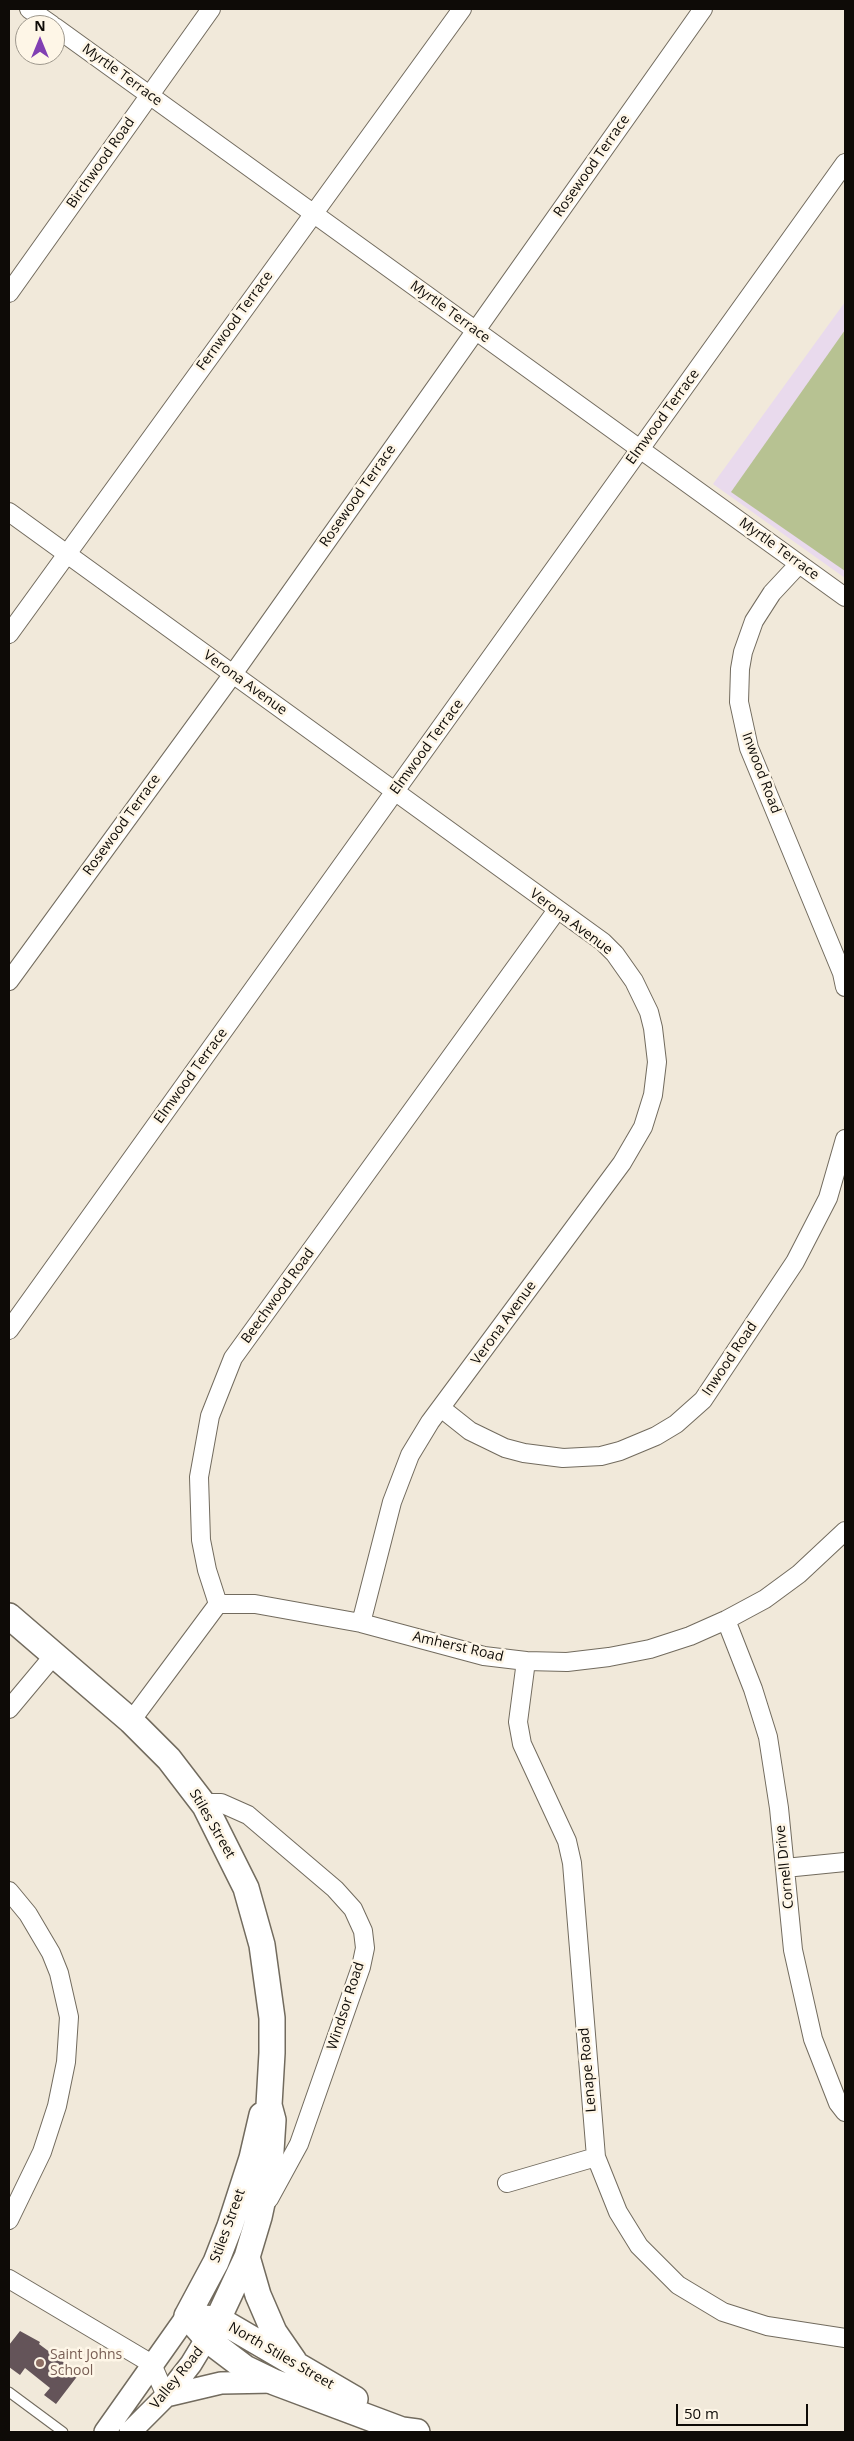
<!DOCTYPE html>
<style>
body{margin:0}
#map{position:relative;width:854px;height:2441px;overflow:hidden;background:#f1e9da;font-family:"Open Sans",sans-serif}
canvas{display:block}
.frame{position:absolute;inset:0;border:10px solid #0e0b07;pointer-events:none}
.north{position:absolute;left:15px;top:15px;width:50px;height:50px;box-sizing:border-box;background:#fef6e7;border:1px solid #9e988d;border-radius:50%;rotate:0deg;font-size:14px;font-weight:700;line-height:20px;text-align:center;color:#0e0b07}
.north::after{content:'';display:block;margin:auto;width:18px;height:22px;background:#813fb3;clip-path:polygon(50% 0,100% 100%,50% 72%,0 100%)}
.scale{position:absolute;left:676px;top:2404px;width:132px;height:22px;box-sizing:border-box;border:2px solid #0e0b07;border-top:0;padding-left:6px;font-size:15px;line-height:18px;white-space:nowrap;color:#0e0b07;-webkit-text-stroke:4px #fef6e7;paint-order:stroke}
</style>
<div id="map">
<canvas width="854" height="2441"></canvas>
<div class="frame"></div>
<div class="north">N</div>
<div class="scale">50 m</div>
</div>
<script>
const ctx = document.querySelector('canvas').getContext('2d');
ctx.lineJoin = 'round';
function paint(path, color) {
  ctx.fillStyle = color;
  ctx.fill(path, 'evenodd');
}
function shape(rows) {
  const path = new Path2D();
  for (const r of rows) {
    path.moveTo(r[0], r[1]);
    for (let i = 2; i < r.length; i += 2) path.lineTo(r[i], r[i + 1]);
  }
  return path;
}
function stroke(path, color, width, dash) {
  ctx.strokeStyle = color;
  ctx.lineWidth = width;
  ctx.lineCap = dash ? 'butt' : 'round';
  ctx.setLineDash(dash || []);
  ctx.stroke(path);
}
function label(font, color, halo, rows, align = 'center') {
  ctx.font = font + ' "Open Sans",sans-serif';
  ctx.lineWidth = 5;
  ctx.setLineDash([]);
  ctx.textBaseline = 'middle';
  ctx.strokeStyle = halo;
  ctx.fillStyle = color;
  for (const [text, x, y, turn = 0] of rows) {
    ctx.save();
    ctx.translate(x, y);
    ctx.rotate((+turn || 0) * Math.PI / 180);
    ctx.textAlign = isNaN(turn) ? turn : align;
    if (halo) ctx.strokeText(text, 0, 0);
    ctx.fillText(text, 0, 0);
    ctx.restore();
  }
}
const education = shape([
 [845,302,845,578,713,484]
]);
const green = shape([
 [845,330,845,571,731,492]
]);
const building = shape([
 [20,2331,40,2342,39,2344,79,2374,56,2404,44,2395,50,2388,25,2368,20,2375,9,2367,9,2345]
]);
const service = shape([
 [9,2392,63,2432]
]);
const minor = shape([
 [29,9,52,25],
 [55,27,845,597],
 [9,293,211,9],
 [9,512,603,942,615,954,634,981,649,1012,653,1028,657,1062,653,1095,643,1127,622,1163,430,1422,410,1455,392,1502,361,1623],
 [799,564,772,593,754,621,743,652,740,669,739,702,749,748,842,973,845,987],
 [9,634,462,9],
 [9,981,233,674,703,9],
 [9,1330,845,163],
 [441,1408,470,1431,505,1448,524,1453,563,1458,601,1456,620,1451,656,1436,676,1424,703,1400,795,1262,828,1198,845,1139],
 [218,1604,207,1570,201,1540,199,1477,210,1416,233,1358,557,910],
 [218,1604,255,1604,361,1623,484,1656,526,1661,567,1662,609,1657,650,1649,690,1636,726,1620,765,1599,799,1574,845,1531],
 [726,1620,753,1689,768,1737,779,1808,793,1950,813,2039,838,2103,845,2112],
 [526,1661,518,1722,522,1744,567,1841,572,1863,596,2157,618,2212,639,2246,678,2285,723,2312,767,2326,845,2338],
 [9,1709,55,1654],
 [131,1721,218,1604],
 [205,1806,212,1803,221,1803,248,1815,335,1889,353,1909,363,1931,365,1948,361,1967,299,2144,269,2199],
 [785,1868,845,1862],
 [9,1891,28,1914,51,1953,59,1973,69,2017,66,2062,57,2106,42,2152,9,2220],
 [507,2183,596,2157],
 [9,2279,152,2364,166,2396]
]);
const tertiary = shape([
 [166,2396,221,2383,274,2382],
 [105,2432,187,2316],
 [130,2432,166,2396,191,2364,214,2326]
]);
const secondary = shape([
 [9,1616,131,1721,169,1759,205,1806,246,1888,262,1945,272,2018,272,2053,269,2105,273,2120,270,2166,259,2217,247,2257,218,2319],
 [247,2257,258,2295,274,2332,294,2361],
 [187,2316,208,2340,245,2368,274,2382,402,2430,417,2432],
 [187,2316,216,2262,230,2226,252,2158,262,2115],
 [202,2318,218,2319,355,2399]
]);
const markers = [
 [40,2363,5,"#8d6e63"]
];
const streetNames = [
 ["Myrtle Terrace",122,75,36],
 ["Birchwood Road",101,163,-55],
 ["Rosewood Terrace",592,166,-55],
 ["Myrtle Terrace",450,312,36],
 ["Fernwood Terrace",235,321,-54],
 ["Elmwood Terrace",663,417,-54],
 ["Rosewood Terrace",358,496,-55],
 ["Myrtle Terrace",779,549,36],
 ["Verona Avenue",245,683,36],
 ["Elmwood Terrace",427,747,-54],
 ["Inwood Road",761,773,69],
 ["Rosewood Terrace",122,825,-54],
 ["Verona Avenue",571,922,37],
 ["Elmwood Terrace",191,1076,-54],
 ["Beechwood Road",278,1296,-54],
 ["Verona Avenue",504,1323,-54],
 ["Inwood Road",730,1359,-56],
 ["Amherst Road",458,1647,13],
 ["Stiles Street",212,1824,60],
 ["Cornell Drive",785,1867,-96],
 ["Windsor Road",346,2006,-72],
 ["Lenape Road",588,2070,-95],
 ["Stiles Street",228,2226,-70],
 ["North Stiles Street",281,2356,30],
 ["Valley Road",177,2378,-51]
];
const educationNames = [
 ["Saint Johns",50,2355],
 ["School",50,2371]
];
paint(education, '#e9daed');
paint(green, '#b7c292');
paint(building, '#645459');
stroke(service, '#726b5e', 11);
stroke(minor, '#726b5e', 20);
stroke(tertiary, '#726b5e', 24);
stroke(secondary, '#726b5e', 28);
stroke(service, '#fff', 9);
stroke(minor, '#fff', 18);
stroke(tertiary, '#fff', 21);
stroke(secondary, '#fff', 25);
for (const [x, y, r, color] of markers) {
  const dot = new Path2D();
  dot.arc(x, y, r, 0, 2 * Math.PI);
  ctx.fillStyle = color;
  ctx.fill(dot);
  stroke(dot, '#fef6e7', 2);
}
label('14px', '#0e0b07', '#fef6e7', streetNames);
label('14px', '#785e54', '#fef6e7', educationNames, 'left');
</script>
